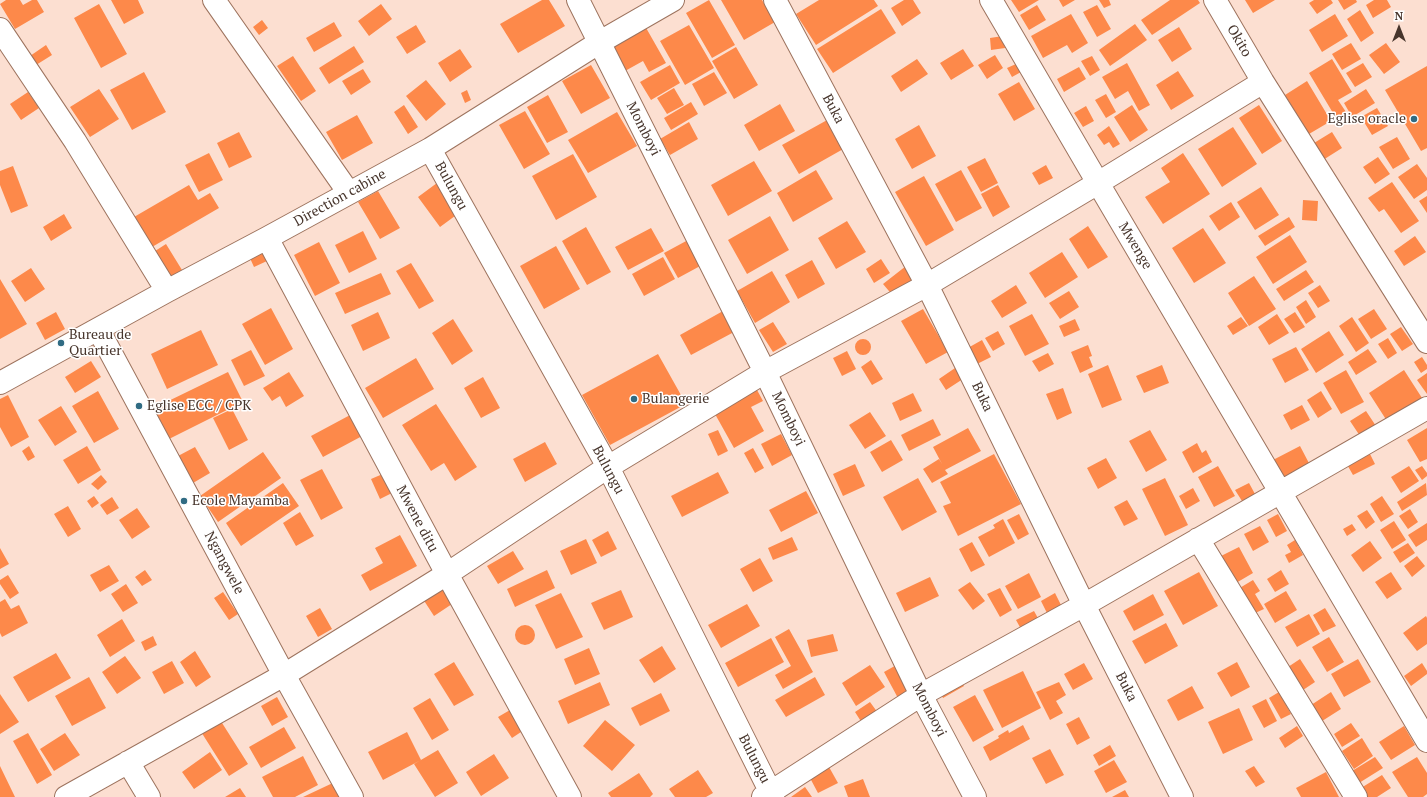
<!DOCTYPE html>
<style>
body{margin:0}
#map{position:relative;width:1427px;height:797px;overflow:hidden;background:#fcdfd1;font-family:"PT Serif",serif}
canvas{display:block}
.north{position:absolute;left:1379px;top:8px;width:40px;height:40px;-webkit-text-stroke:3px #fff;paint-order:stroke;rotate:0deg;font-size:11px;font-weight:700;line-height:16px;text-align:center;color:#47352c}
.north::after{content:'';display:block;margin:auto;width:14px;height:18px;background:#47352c;clip-path:polygon(50% 0,100% 100%,50% 72%,0 100%)}
</style>
<div id="map">
<canvas width="1427" height="797"></canvas>
<div class="north">N</div>
</div>
<script>
const ctx = document.querySelector('canvas').getContext('2d');
ctx.lineJoin = 'round';
function paint(path, color) {
  ctx.fillStyle = color;
  ctx.fill(path, 'evenodd');
}
function shape(rows) {
  const path = new Path2D();
  for (const r of rows) {
    if (r.length === 3) {
      path.moveTo(r[0] + r[2], r[1]);
      path.arc(r[0], r[1], r[2], 0, 2 * Math.PI);
      continue;
    }
    path.moveTo(r[0], r[1]);
    for (let i = 2; i < r.length; i += 2) path.lineTo(r[i], r[i + 1]);
  }
  return path;
}
function stroke(path, color, width, dash) {
  ctx.strokeStyle = color;
  ctx.lineWidth = width;
  ctx.lineCap = dash ? 'butt' : 'round';
  ctx.setLineDash(dash || []);
  ctx.stroke(path);
}
function label(font, color, halo, rows, align = 'center') {
  ctx.font = font + ' "PT Serif",serif';
  ctx.lineWidth = 3;
  ctx.setLineDash([]);
  ctx.textBaseline = 'middle';
  ctx.strokeStyle = halo;
  ctx.fillStyle = color;
  for (const [text, x, y, turn = 0] of rows) {
    ctx.save();
    ctx.translate(x, y);
    ctx.rotate((+turn || 0) * Math.PI / 180);
    ctx.textAlign = isNaN(turn) ? turn : align;
    if (halo) ctx.strokeText(text, 0, 0);
    ctx.fillText(text, 0, 0);
    ctx.restore();
  }
}
const building = shape([
 [6,0,20,0,23,5,32,0,37,0,44,12,15,29,0,4],
 [111,0,138,0,144,13,124,24],
 [542,0,549,0,565,26,518,53,500,24],
 [709,0,735,45,712,58,686,13],
 [721,0,762,0,775,22,744,40],
 [819,0,874,0,878,6,816,45,796,14],
 [904,0,913,0,921,13,902,26,891,8],
 [1011,0,1039,0,1019,12],
 [1059,0,1075,0,1063,7],
 [1099,0,1109,0,1111,5,1104,8],
 [1170,0,1198,0,1200,3,1152,35,1141,20],
 [1245,0,1275,0,1253,13],
 [1314,0,1331,0,1333,3,1317,14,1309,3],
 [1338,0,1356,0,1357,2,1344,10],
 [1374,0,1387,0,1391,7,1373,18,1366,5],
 [99,4,127,54,101,68,74,18],
 [381,4,392,19,369,36,358,21],
 [1037,5,1046,20,1029,30,1020,15],
 [1097,5,1111,29,1097,37,1083,12],
 [881,9,896,33,833,73,817,49],
 [1360,10,1374,33,1361,42,1347,19],
 [1071,14,1088,43,1072,53,1067,45,1043,58,1031,36],
 [1335,14,1348,36,1322,52,1309,30],
 [262,20,268,28,259,35,253,27],
 [334,22,342,36,314,52,306,38],
 [1135,24,1147,40,1110,66,1099,50],
 [416,25,426,42,407,54,396,37],
 [689,25,714,68,685,85,660,41],
 [645,26,666,63,649,72,643,61,625,71,610,45],
 [1179,27,1192,49,1172,62,1158,40],
 [1003,36,1005,48,991,50,990,38],
 [1351,43,1361,59,1342,70,1332,54],
 [1386,43,1400,62,1384,74,1369,55],
 [46,45,52,55,36,65,30,56],
 [354,46,364,62,329,84,319,68],
 [736,47,758,85,734,99,712,61],
 [460,49,472,67,450,82,438,63],
 [963,49,974,66,951,80,940,63],
 [995,55,1003,68,987,79,978,65],
 [293,56,316,91,301,101,277,66],
 [1092,56,1100,70,1090,76,1081,61],
 [917,59,928,74,901,92,891,76],
 [1332,59,1352,92,1338,100,1346,112,1336,118,1309,73],
 [1127,63,1150,105,1139,111,1128,91,1115,99,1102,77],
 [1363,63,1372,77,1355,87,1346,73],
 [1016,64,1021,72,1012,77,1007,68],
 [591,65,610,98,581,114,562,81],
 [670,65,680,83,651,100,640,82],
 [1427,66,1427,148,1421,151,1385,90],
 [1079,67,1086,79,1064,92,1057,79],
 [363,69,371,82,351,95,342,81],
 [1178,71,1194,96,1171,110,1156,85],
 [144,72,166,112,132,130,110,90],
 [714,72,727,93,704,106,692,84],
 [426,80,446,104,426,121,406,96],
 [1307,81,1331,121,1309,134,1285,95],
 [1019,82,1035,109,1014,121,998,94],
 [674,88,684,105,667,114,657,98],
 [99,89,119,119,90,137,70,107],
 [1366,89,1375,103,1352,117,1344,103],
 [467,90,471,100,465,103,461,93],
 [28,92,39,108,21,120,10,104],
 [1106,94,1116,112,1106,118,1095,100],
 [548,95,568,132,547,143,527,107],
 [691,102,698,114,671,130,664,118],
 [780,104,795,131,759,151,744,125],
 [404,105,418,127,408,134,394,112],
 [1132,105,1148,130,1130,142,1114,117],
 [1259,105,1282,141,1262,154,1239,118],
 [1086,106,1094,121,1083,127,1074,113],
 [1377,108,1388,126,1372,135,1361,117],
 [525,111,550,154,524,169,499,125],
 [617,112,637,146,588,173,568,140],
 [357,115,373,143,342,160,326,132],
 [829,119,845,148,799,174,782,145],
 [689,122,698,139,670,155,660,139],
 [919,125,936,156,912,169,895,139],
 [1109,126,1120,144,1113,148,1109,142,1104,145,1097,135],
 [1233,127,1257,164,1222,187,1198,149],
 [239,132,252,157,229,168,217,143],
 [1332,132,1342,148,1323,160,1314,143],
 [1397,137,1410,159,1393,169,1379,147],
 [209,153,223,180,199,192,185,165],
 [1183,153,1210,194,1163,224,1145,197,1170,182,1161,168],
 [573,154,597,197,556,220,532,176],
 [1378,157,1390,174,1375,184,1363,167],
 [985,158,998,183,981,192,967,167],
 [754,161,772,191,728,216,711,185],
 [1417,164,1427,178,1427,190,1414,199,1398,177],
 [1046,165,1053,178,1039,185,1032,173],
 [13,166,28,206,11,213,0,185,0,171],
 [816,170,833,199,793,222,777,193],
 [961,170,982,208,956,222,935,184],
 [924,176,954,230,926,246,895,192],
 [1392,182,1419,221,1401,233,1384,209,1379,212,1368,198],
 [437,183,459,213,440,227,418,197],
 [189,185,198,200,210,193,219,208,152,247,134,217],
 [998,185,1010,207,993,217,981,194],
 [1261,187,1279,215,1255,230,1237,202],
 [378,191,400,228,380,239,358,202],
 [1427,196,1427,213,1419,201],
 [1303,200,1318,201,1317,221,1302,220],
 [1231,202,1240,217,1219,231,1209,216],
 [64,214,72,228,51,241,43,227],
 [770,216,789,250,747,274,728,240],
 [1289,217,1295,227,1265,246,1258,236],
 [847,221,866,252,836,269,818,238],
 [1088,226,1108,257,1088,269,1069,239],
 [586,227,611,272,587,285,562,241],
 [651,228,664,251,628,270,615,247],
 [1203,228,1226,263,1194,283,1172,248],
 [363,231,377,259,349,273,335,245],
 [1290,235,1307,262,1273,284,1256,257],
 [1415,236,1426,252,1404,266,1394,251],
 [688,240,702,265,678,278,664,253],
 [319,242,340,283,315,296,294,255],
 [166,244,182,270,168,278,152,253],
 [556,246,580,289,544,309,520,266],
 [262,250,267,261,254,267,249,256],
 [1062,252,1078,277,1045,298,1029,273],
 [663,257,675,279,644,296,632,274],
 [881,259,890,273,874,283,866,269],
 [812,260,825,284,798,299,785,275],
 [411,263,434,301,419,309,396,271],
 [906,266,916,280,894,297,883,284],
 [31,268,45,289,25,302,11,281],
 [1306,270,1314,282,1284,301,1276,289],
 [772,271,790,302,755,323,737,291],
 [381,273,391,294,345,314,335,293],
 [1254,276,1276,309,1249,326,1228,293],
 [0,279,27,324,0,339],
 [1016,285,1027,303,1002,318,991,301],
 [1320,285,1330,301,1318,308,1308,293],
 [1069,291,1079,307,1060,319,1049,303],
 [1306,300,1316,317,1306,324,1296,307],
 [271,308,293,349,265,365,242,324],
 [923,309,948,352,926,364,901,321],
 [1374,309,1387,329,1371,339,1358,319],
 [723,311,734,332,691,355,680,335],
 [56,312,65,329,45,340,36,323],
 [378,312,390,338,363,351,351,325],
 [1295,312,1305,327,1294,333,1284,319],
 [1032,314,1049,344,1025,356,1009,326],
 [1277,314,1289,333,1269,345,1258,327],
 [1241,317,1248,326,1233,335,1227,326],
 [1352,317,1369,343,1356,352,1339,326],
 [453,319,473,351,452,365,432,333],
 [1075,319,1080,330,1064,337,1059,326],
 [773,322,787,344,773,352,759,330],
 [1401,327,1413,344,1402,351,1390,334],
 [201,330,218,365,167,389,151,354],
 [998,331,1005,344,993,351,985,338],
 [1329,331,1344,355,1316,373,1301,349],
 [1388,338,1397,353,1388,359,1378,344],
 [863,347,8],
 [982,340,991,357,975,365,966,349],
 [1088,345,1092,356,1089,357,1093,367,1080,373,1071,352],
 [1296,347,1309,370,1285,383,1272,359],
 [1368,349,1377,362,1356,375,1348,362],
 [251,350,265,376,244,386,231,360],
 [847,351,856,369,842,376,833,358],
 [1048,353,1054,364,1039,372,1032,361],
 [658,354,686,404,610,445,582,395],
 [1422,357,1427,365,1427,369,1421,373,1414,362],
 [416,358,434,389,383,418,365,388],
 [871,360,883,379,872,385,861,367],
 [91,361,101,377,75,393,65,377],
 [1108,365,1122,400,1102,408,1088,374],
 [1162,365,1169,383,1144,393,1136,376],
 [958,366,966,377,946,390,939,379],
 [1346,370,1364,402,1341,414,1323,383],
 [1404,370,1422,398,1387,421,1369,393],
 [228,372,243,402,169,439,154,408],
 [289,372,304,396,286,407,280,396,272,401,263,388],
 [1427,373,1427,394,1417,380],
 [483,377,500,408,481,418,464,388],
 [1063,388,1072,413,1057,420,1046,394],
 [757,390,763,401,751,407,764,431,734,448,715,414],
 [98,391,119,429,94,443,72,406],
 [1321,391,1332,409,1318,418,1307,400],
 [913,393,922,411,900,421,892,403],
 [8,395,29,437,11,447,0,427,0,399],
 [436,404,477,467,455,481,444,463,431,471,402,425],
 [1302,405,1310,420,1291,430,1283,415],
 [61,406,77,432,55,446,38,420],
 [232,409,248,440,229,450,213,418],
 [1366,411,1378,429,1362,439,1350,421],
 [870,412,886,436,865,449,849,425],
 [352,414,364,435,323,457,311,436],
 [933,419,941,435,909,451,901,435],
 [968,428,981,451,945,470,948,474,932,483,923,469,939,459,942,464,933,447],
 [1427,428,1427,459,1420,462,1407,440],
 [718,430,728,451,718,456,708,434],
 [1150,430,1167,460,1146,472,1129,441],
 [781,434,792,455,772,466,761,444],
 [891,440,903,460,882,472,870,452],
 [545,442,557,464,525,482,513,459],
 [1197,443,1202,453,1206,450,1212,462,1193,473,1182,452],
 [29,446,35,457,28,461,22,451],
 [87,446,101,470,78,484,63,460],
 [1300,446,1311,467,1285,481,1273,460],
 [195,447,210,473,193,483,178,456],
 [753,448,764,468,755,473,744,453],
 [1368,450,1375,464,1353,475,1345,461],
 [263,452,281,478,218,522,200,496],
 [994,454,1021,504,958,536,943,506,951,503,940,482],
 [1106,458,1117,478,1098,489,1087,468],
 [855,464,865,486,843,496,833,474],
 [1218,466,1235,496,1214,507,1198,477],
 [1409,466,1419,481,1401,493,1391,477],
 [1422,466,1427,473,1427,476,1422,480,1415,470],
 [322,469,343,508,321,520,300,480],
 [718,472,729,493,682,517,671,496],
 [385,473,394,492,380,499,371,479],
 [101,475,107,482,98,490,91,484],
 [918,478,937,512,902,531,883,497],
 [1165,478,1188,525,1165,536,1142,489],
 [283,483,299,506,241,546,226,523],
 [1249,483,1255,494,1242,501,1235,490],
 [1426,483,1427,495,1402,511,1397,502],
 [1193,488,1200,501,1186,509,1179,496],
 [806,491,818,513,781,532,769,510],
 [94,496,99,503,92,508,87,501],
 [1382,496,1394,514,1381,522,1370,504],
 [112,497,119,508,107,515,100,505],
 [1127,500,1138,519,1124,526,1114,507],
 [68,506,81,529,68,537,54,514],
 [137,508,150,527,132,539,119,520],
 [1410,509,1418,522,1408,529,1399,516],
 [1367,510,1375,522,1366,529,1357,516],
 [300,512,314,536,296,546,283,523],
 [1019,514,1029,534,1018,540,1007,520],
 [1278,514,1287,531,1276,537,1267,520],
 [1003,519,1015,543,989,557,978,537,995,528,993,525],
 [1394,521,1406,540,1392,549,1380,530],
 [1427,523,1427,540,1416,547,1408,535],
 [1352,524,1356,530,1347,536,1343,529],
 [1260,526,1269,542,1253,551,1244,534],
 [608,531,617,549,601,557,592,540],
 [400,535,417,566,370,591,361,575,383,563,375,548],
 [792,537,798,550,773,560,768,548],
 [586,539,597,563,571,575,560,551],
 [1295,540,1303,555,1289,563,1285,555,1291,552,1287,545],
 [1370,541,1382,558,1363,572,1351,555],
 [972,542,985,565,971,572,959,549],
 [1408,543,1415,553,1400,563,1393,552],
 [1239,547,1253,573,1236,583,1221,556],
 [0,548,9,564,0,569],
 [513,551,524,569,498,584,487,566],
 [1417,556,1425,566,1412,577,1404,566],
 [760,558,773,581,753,592,740,569],
 [109,565,119,581,100,592,90,575],
 [145,570,152,580,142,586,135,577],
 [547,570,555,588,515,607,507,589],
 [1281,570,1289,584,1275,592,1267,579],
 [1199,572,1218,606,1183,625,1164,591],
 [1391,572,1402,589,1387,599,1375,582],
 [1029,573,1041,597,1018,609,1005,586],
 [8,575,19,593,10,599,0,584,0,580],
 [930,577,939,596,905,612,896,593],
 [1253,580,1260,591,1255,594,1264,609,1253,614,1238,589],
 [970,582,985,601,973,610,958,590],
 [126,584,138,603,123,612,111,594],
 [439,584,452,604,434,616,421,596],
 [1000,588,1012,610,1000,617,987,594],
 [621,590,633,617,604,630,591,603],
 [1286,591,1297,610,1275,623,1264,604],
 [223,592,238,614,229,620,214,598],
 [561,593,583,637,556,649,535,605],
 [1055,593,1062,607,1048,615,1041,601],
 [1153,594,1164,615,1134,631,1123,611],
 [5,599,11,609,19,605,28,623,2,637,0,633,0,602],
 [747,604,760,626,721,648,708,625],
 [320,608,332,629,318,637,306,616],
 [1325,608,1336,626,1323,632,1313,615],
 [1034,611,1039,620,1021,629,1016,620],
 [1309,614,1320,634,1297,647,1285,627],
 [1426,616,1427,618,1427,644,1417,651,1403,633],
 [122,619,135,641,110,657,97,635],
 [1166,623,1178,646,1145,664,1132,641],
 [525,635,10],
 [789,629,813,672,783,689,775,675,791,666,775,637],
 [833,634,838,651,811,657,807,640],
 [153,636,157,645,145,651,141,642],
 [1329,637,1344,662,1327,672,1312,647],
 [771,638,784,662,738,687,725,663],
 [662,646,676,669,654,683,639,660],
 [589,648,600,674,575,685,564,659],
 [195,651,211,677,196,687,180,662],
 [56,653,71,678,28,702,13,677],
 [125,656,141,678,117,694,102,672],
 [1300,659,1315,682,1300,692,1285,669],
 [1358,659,1371,682,1344,697,1331,674],
 [172,661,184,683,164,694,152,672],
 [454,662,474,695,454,706,434,674],
 [1237,662,1250,687,1231,697,1217,673],
 [900,663,915,691,899,700,884,672],
 [1084,663,1093,679,1073,690,1064,674],
 [1422,663,1427,671,1427,674,1411,686,1404,676],
 [870,665,885,687,856,706,842,683],
 [1023,671,1041,708,1002,728,983,690],
 [958,674,964,686,943,698,937,687],
 [89,677,106,708,72,726,55,696],
 [815,677,825,695,786,717,775,700],
 [600,682,610,705,568,724,558,701],
 [1059,682,1066,695,1056,701,1063,713,1050,720,1036,692],
 [1192,686,1204,708,1178,721,1167,700],
 [1279,692,1291,714,1281,719,1269,698],
 [1331,692,1341,709,1319,723,1308,707],
 [661,693,670,711,640,726,631,708],
 [0,694,19,722,0,734],
 [975,695,994,730,973,742,953,707],
 [277,697,288,717,272,726,261,706],
 [430,698,449,730,432,740,413,708],
 [1266,699,1277,721,1264,728,1252,706],
 [870,702,878,713,862,723,855,712],
 [1239,708,1253,740,1223,754,1208,722],
 [510,710,524,730,512,738,498,717],
 [217,715,248,764,229,776,198,727],
 [1079,717,1090,738,1077,745,1066,724],
 [605,720,635,745,612,771,583,746],
 [1351,723,1360,736,1342,747,1334,734],
 [1023,725,1030,739,990,761,983,747,999,738,998,736,1008,730,1009,733],
 [1297,726,1303,736,1285,748,1279,738],
 [1404,726,1415,745,1391,760,1379,742],
 [284,727,296,748,261,768,249,747],
 [407,732,421,760,383,780,368,752],
 [28,733,52,775,37,784,13,741],
 [65,733,80,755,54,771,40,749],
 [1362,738,1373,756,1354,769,1342,751],
 [1110,745,1116,756,1099,766,1093,755],
 [1050,749,1064,775,1046,784,1032,758],
 [438,750,458,783,435,797,414,764],
 [210,752,222,770,194,789,182,772],
 [494,754,509,778,481,796,466,772],
 [303,756,318,785,295,797,273,797,262,777],
 [1375,757,1383,768,1359,783,1352,771],
 [1417,757,1427,773,1427,794,1423,797,1408,797,1392,772],
 [1114,760,1127,782,1106,793,1094,771],
 [0,766,15,797,0,797],
 [1254,766,1265,782,1256,787,1245,771],
 [829,767,838,783,818,793,810,778],
 [698,770,713,793,706,797,675,797,669,789],
 [1326,772,1339,797,1301,797,1296,788],
 [639,773,653,794,650,797,611,797,608,793],
 [1382,775,1391,788,1377,797,1367,797,1361,788],
 [863,779,870,797,848,797,844,786],
 [337,781,345,797,303,797],
 [805,787,812,797,791,797],
 [240,788,246,797,225,797],
 [1125,790,1129,797,1112,797]
]);
const minor = shape([
 [214,0,349,193],
 [578,0,765,372,921,695,975,797],
 [775,0,927,285,1084,605,1182,797],
 [991,0,1098,183,1427,741],
 [1215,0,1263,82,1427,342],
 [0,29,75,141,167,291],
 [430,149,608,467,773,797],
 [267,238,447,574,570,797],
 [98,329,284,675,352,797],
 [0,383,167,291,267,238,430,149,600,42,673,0],
 [1198,539,1356,797],
 [128,762,149,797],
 [66,797,284,675,447,574,608,467,765,372,927,285,1098,183,1263,82],
 [763,797,921,695,1084,605,1427,408]
]);
const markers = [
 [1414,119,4,"#306b83"],
 [61,343,4,"#306b83"],
 [634,399,4,"#306b83"],
 [139,406,4,"#306b83"],
 [184,501,4,"#306b83"]
];
const streetNames = [
 ["Okito",1239,41,60],
 ["Buka",833,109,62],
 ["Momboyi",643,129,63],
 ["Bulungu",451,186,61],
 ["Direction cabine",340,198,-29],
 ["Mwenge",1135,246,59],
 ["Buka",982,397,64],
 ["Momboyi",788,419,64],
 ["Bulungu",608,470,62],
 ["Mwene ditu",417,519,62],
 ["Ngangwele",224,563,62],
 ["Buka",1126,687,63],
 ["Momboyi",929,710,63],
 ["Bulungu",754,759,63]
];
const poiNames = [
 ["Eglise oracle",1406,119,"right"],
 ["Bureau de",69,335],
 ["Quartier",69,351],
 ["Bulangerie",642,399],
 ["Eglise ECC / CPK",147,406],
 ["Ecole Mayamba",192,501]
];
paint(building, '#fd894a');
stroke(minor, '#9d735e', 24);
stroke(minor, '#fff', 22);
for (const [x, y, r, color] of markers) {
  const dot = new Path2D();
  dot.arc(x, y, r, 0, 2 * Math.PI);
  ctx.fillStyle = color;
  ctx.fill(dot);
  stroke(dot, '#fff', 1.5);
}
label('14px', '#47352c', '#fff', streetNames);
label('14px', '#47352c', '#fff', poiNames, 'left');
</script>
